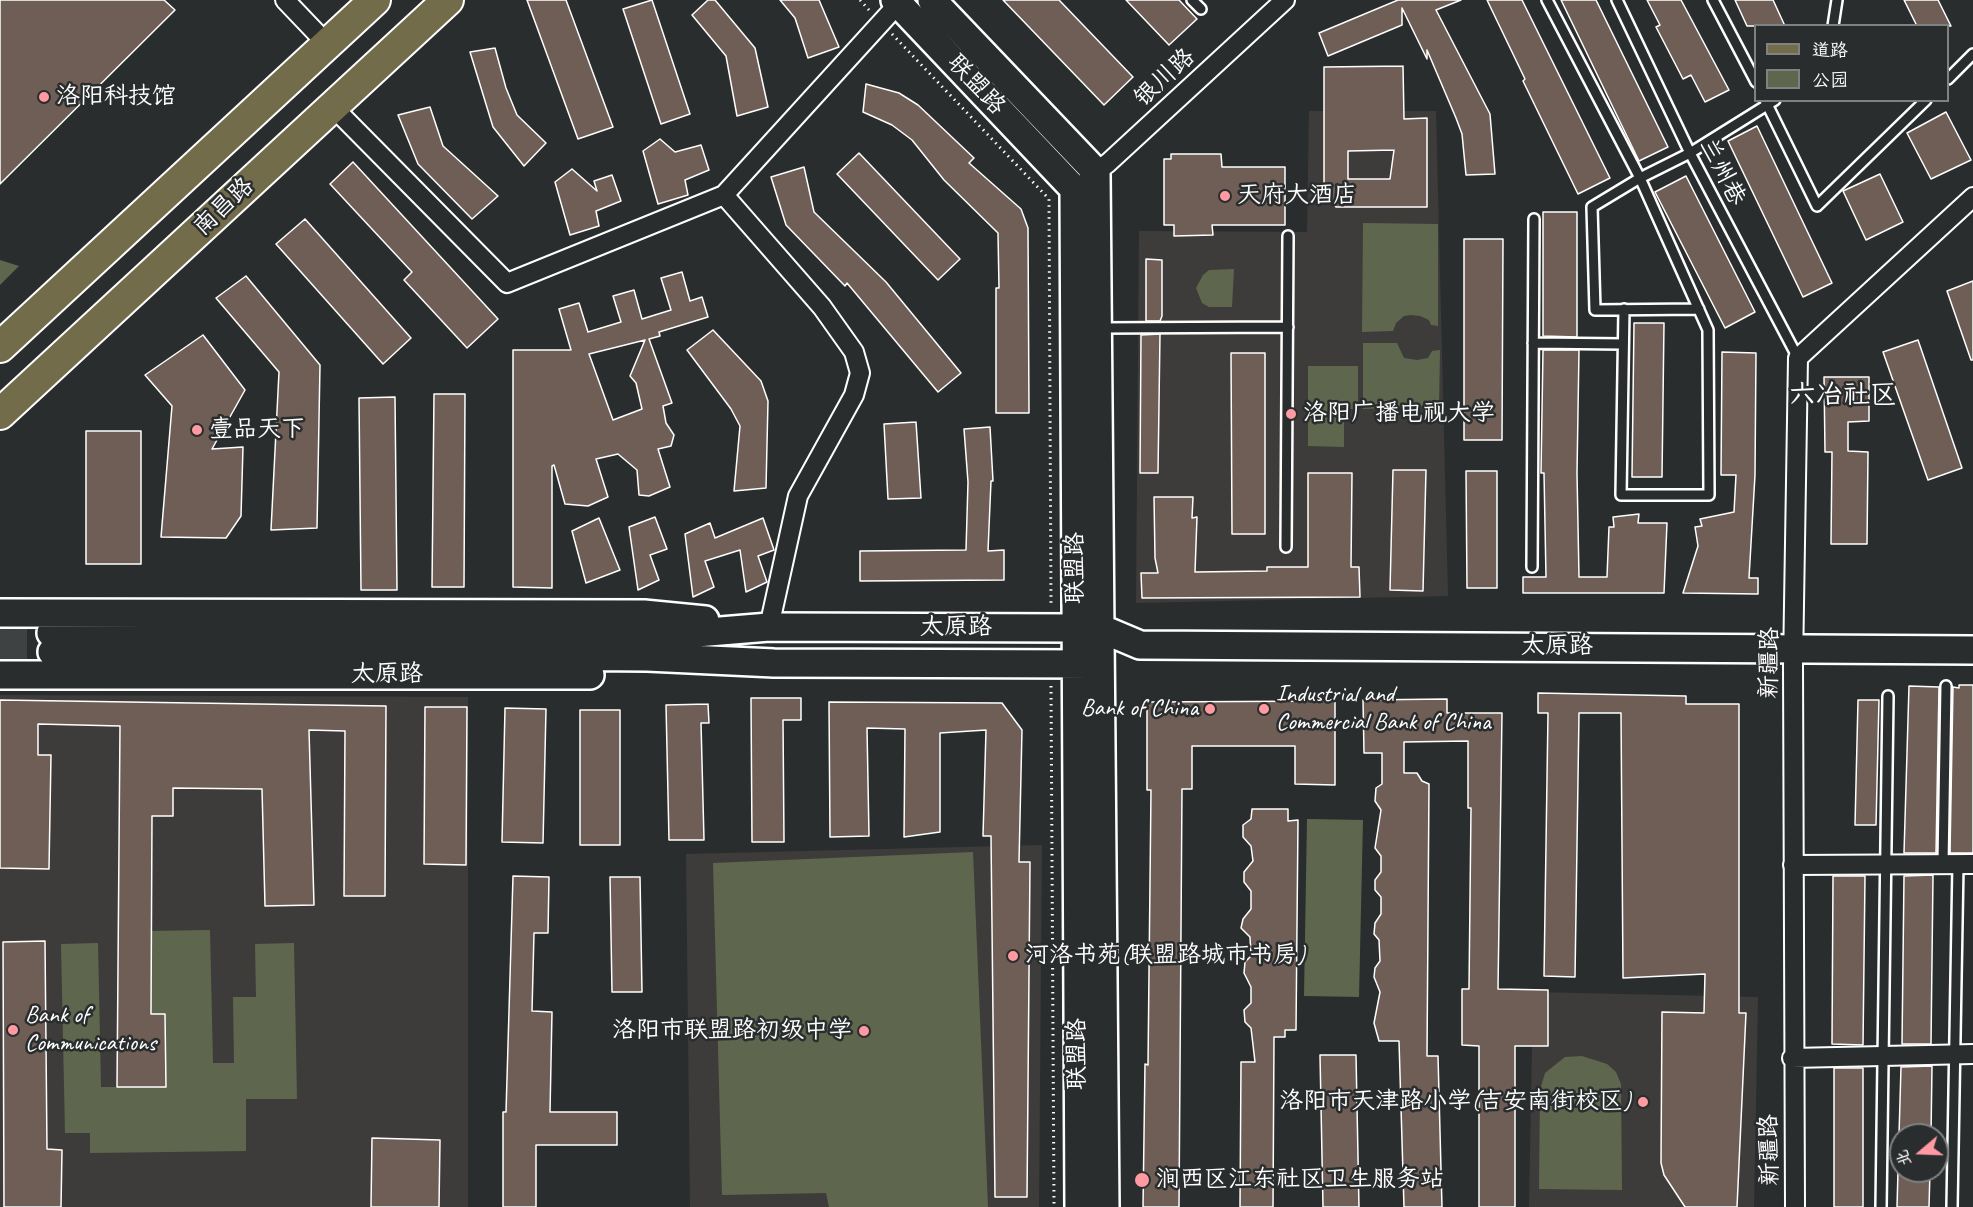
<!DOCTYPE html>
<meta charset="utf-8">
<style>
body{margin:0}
#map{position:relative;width:1973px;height:1207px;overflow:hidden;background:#2a2d2e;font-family:Caveat,"LXGW WenKai TC",sans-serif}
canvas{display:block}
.legend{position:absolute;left:1754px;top:24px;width:195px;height:78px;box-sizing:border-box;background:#2a2d2e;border:2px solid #7f8182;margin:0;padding:8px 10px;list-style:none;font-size:18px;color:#fff}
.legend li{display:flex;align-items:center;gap:12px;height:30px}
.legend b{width:30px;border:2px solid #7f8182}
.north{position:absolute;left:1889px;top:1123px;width:60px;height:60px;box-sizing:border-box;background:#2a2d2e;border:2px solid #7f8182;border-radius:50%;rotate:251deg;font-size:16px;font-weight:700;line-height:24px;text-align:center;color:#fff}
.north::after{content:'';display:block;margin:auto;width:21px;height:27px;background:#ff9aa2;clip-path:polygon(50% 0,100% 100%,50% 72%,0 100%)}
</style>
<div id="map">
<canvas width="1973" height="1207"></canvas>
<ul class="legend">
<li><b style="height:8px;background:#736c4b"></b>道路</li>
<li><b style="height:16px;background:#5e674e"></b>公园</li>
</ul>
<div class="north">北</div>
</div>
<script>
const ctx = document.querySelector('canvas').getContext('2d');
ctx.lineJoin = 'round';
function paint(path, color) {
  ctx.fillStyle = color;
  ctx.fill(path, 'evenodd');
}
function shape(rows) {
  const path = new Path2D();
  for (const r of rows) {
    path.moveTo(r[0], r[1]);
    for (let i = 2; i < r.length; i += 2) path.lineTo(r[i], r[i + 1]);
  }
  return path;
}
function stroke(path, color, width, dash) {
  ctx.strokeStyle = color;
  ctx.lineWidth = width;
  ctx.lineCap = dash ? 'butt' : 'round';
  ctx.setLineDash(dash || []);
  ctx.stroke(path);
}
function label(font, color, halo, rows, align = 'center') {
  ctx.font = font + ' Caveat,"LXGW WenKai TC",sans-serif';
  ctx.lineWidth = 5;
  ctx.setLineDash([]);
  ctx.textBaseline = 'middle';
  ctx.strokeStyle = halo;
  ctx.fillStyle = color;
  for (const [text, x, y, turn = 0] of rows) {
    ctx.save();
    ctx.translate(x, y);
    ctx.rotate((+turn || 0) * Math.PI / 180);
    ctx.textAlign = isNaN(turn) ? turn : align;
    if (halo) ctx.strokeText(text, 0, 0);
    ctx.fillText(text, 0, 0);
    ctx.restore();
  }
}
const built = shape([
 [1309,111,1436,111,1448,596,1136,603,1139,231,1307,232],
 [0,695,468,697,468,1207,0,1207],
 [1042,845,1039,1207,690,1207,686,854],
 [1533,992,1758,997,1754,1207,1529,1207]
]);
const green = shape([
 [1363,223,1438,224,1438,326,1431,325,1429,320,1420,316,1411,315,1404,316,1396,323,1393,331,1362,332],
 [0,260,19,266,0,285],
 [1234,269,1232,307,1209,307,1202,303,1196,288,1203,275,1209,270],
 [1363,343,1397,343,1404,358,1417,360,1428,358,1432,351,1440,350,1439,406,1363,409],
 [1308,366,1358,366,1358,409,1344,409,1344,447,1308,446],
 [1307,819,1363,820,1359,997,1304,996],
 [973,852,988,1207,829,1207,826,1193,722,1195,713,863],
 [210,930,213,1063,234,1063,233,997,256,997,255,944,294,943,297,1099,246,1099,246,1151,90,1153,90,1133,65,1133,61,944,98,943,101,1087,165,1087,151,1014,149,931],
 [1582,1056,1607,1064,1616,1072,1621,1084,1622,1190,1539,1189,1540,1090,1545,1073,1565,1057]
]);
const building = shape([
 [0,0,164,0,175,10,0,184,0,0],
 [527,0,566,0,613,127,578,139,527,0],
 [652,0,690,114,661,124,623,9,652,0],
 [708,0,715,0,755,48,768,107,737,116,726,56,692,15,708,0],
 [780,0,819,0,839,47,808,58,795,18,780,0],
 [1003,0,1059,0,1133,77,1104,105,1003,0],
 [1126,0,1179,0,1197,19,1169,45,1126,0],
 [1398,0,1461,0,1436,10,1490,114,1495,174,1466,175,1462,134,1456,118,1427,50,1427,59,1402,8,1402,25,1328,56,1319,33,1398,0],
 [1487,0,1522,0,1610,178,1578,194,1523,81,1525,79,1487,0],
 [1561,0,1596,0,1668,147,1639,161,1561,0],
 [1647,0,1681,0,1729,90,1705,102,1691,75,1683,79,1656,27,1660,25,1647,0],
 [1735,0,1773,0,1785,26,1747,26,1735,0],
 [1904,0,1938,0,1951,26,1917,26,1904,0],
 [495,48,506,88,517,115,546,143,524,166,493,127,470,52,495,48],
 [1403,66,1404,119,1427,118,1427,207,1336,207,1324,193,1324,67,1403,66],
 [1394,150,1390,179,1348,179,1348,151,1394,150],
 [866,84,899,93,918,105,974,158,969,163,1021,209,1028,228,1029,413,996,413,996,288,999,288,998,233,944,180,912,140,892,125,863,112,866,84],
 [430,107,443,146,498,196,472,219,418,164,398,115,430,107],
 [1946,112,1971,160,1931,179,1907,133,1946,112],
 [1757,126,1832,283,1803,297,1728,141,1757,126],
 [660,139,675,152,701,145,709,170,685,180,688,195,658,204,643,151,660,139],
 [859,153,960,259,938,280,837,174,859,153],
 [1171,154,1221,154,1222,167,1285,167,1285,225,1212,225,1213,235,1174,236,1174,225,1164,225,1164,159,1171,159,1171,154],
 [353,162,498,319,467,348,404,280,412,272,330,184,353,162],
 [804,167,814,212,886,282,961,373,938,392,847,283,845,286,786,225,771,177,804,167],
 [572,169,597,191,594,181,612,175,621,201,596,211,599,226,570,235,555,182,572,169],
 [1880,174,1903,222,1866,240,1843,191,1880,174],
 [1686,176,1755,312,1725,328,1655,192,1686,176],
 [1543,212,1577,212,1577,337,1543,336,1543,212],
 [305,219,411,338,383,364,276,244,305,219],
 [1464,239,1503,239,1502,440,1464,440,1464,239],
 [1146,259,1162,260,1162,316,1160,321,1146,321,1146,259],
 [682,272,690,301,702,297,708,317,659,332,660,336,649,339,672,403,663,406,666,423,674,435,671,446,658,449,670,487,649,496,639,495,637,470,618,454,596,459,608,497,588,506,565,504,554,465,552,466,552,588,513,587,513,350,571,350,559,309,579,303,588,332,621,322,613,296,634,290,642,319,671,310,661,278,682,272],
 [645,340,630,376,636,383,642,409,613,420,589,354,645,340],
 [246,276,320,365,317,528,271,530,279,372,216,298,246,276],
 [1973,281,1973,360,1971,360,1947,291,1973,281],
 [1634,323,1664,323,1662,477,1632,477,1634,323],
 [713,330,761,381,768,401,766,488,734,491,740,426,731,409,687,350,713,330],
 [1160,334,1158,473,1140,473,1141,335,1160,334],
 [203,335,245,390,212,449,243,447,241,516,226,538,161,537,172,406,145,375,203,335],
 [1918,340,1962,468,1928,480,1883,352,1918,340],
 [1543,350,1579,350,1577,473,1579,577,1607,577,1609,527,1614,527,1613,517,1639,514,1638,523,1667,523,1664,593,1523,593,1523,577,1546,577,1544,473,1541,473,1543,350],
 [1722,352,1756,353,1755,475,1749,578,1758,578,1758,594,1683,593,1698,546,1695,527,1702,526,1700,519,1734,512,1736,475,1721,475,1722,352],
 [1231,353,1265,353,1265,534,1232,534,1231,353],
 [1824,377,1869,377,1869,421,1848,422,1848,451,1868,452,1867,544,1831,544,1832,452,1825,452,1824,377],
 [434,394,465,394,464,587,432,587,434,394],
 [395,397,397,590,361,590,359,398,395,397],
 [916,422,921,498,888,499,884,424,916,422],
 [990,427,993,481,991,481,988,551,1004,550,1004,580,860,581,860,551,966,550,968,482,964,429,990,427],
 [86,431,141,431,141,564,86,564,86,431],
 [1393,470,1426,470,1423,591,1390,590,1393,470],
 [1466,471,1497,471,1497,588,1467,588,1466,471],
 [1308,473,1352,473,1351,567,1359,567,1360,597,1142,598,1141,573,1158,573,1155,558,1154,497,1193,497,1192,518,1197,517,1195,572,1267,571,1267,567,1308,567,1308,473],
 [655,517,667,549,650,555,659,580,638,590,629,527,655,517],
 [599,518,620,570,586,583,572,531,599,518],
 [763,518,774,550,758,556,767,582,746,592,740,550,705,561,714,587,693,597,685,534,710,523,715,538,763,518],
 [1959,685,1973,685,1973,853,1950,853,1953,687,1959,688,1959,685],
 [1909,686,1939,687,1936,853,1904,853,1909,686],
 [1538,693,1686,696,1686,704,1739,704,1739,1013,1746,1013,1737,1207,1685,1207,1664,1175,1661,1163,1662,1012,1704,1013,1705,974,1623,978,1621,713,1579,713,1575,977,1544,976,1548,713,1538,713,1538,693],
 [751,698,801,698,801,720,783,720,784,842,752,842,751,698],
 [1447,699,1447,713,1502,713,1498,989,1548,990,1548,1046,1515,1046,1515,1207,1479,1207,1479,1046,1462,1045,1462,989,1469,989,1471,808,1468,808,1468,741,1404,742,1404,773,1417,773,1422,781,1429,784,1427,1056,1438,1056,1442,1207,1404,1207,1399,1041,1379,1041,1374,1023,1380,992,1374,977,1375,968,1380,961,1379,940,1374,934,1375,923,1381,914,1381,897,1375,890,1375,880,1381,872,1381,856,1375,848,1381,810,1375,801,1376,788,1382,784,1382,753,1364,753,1363,700,1447,699],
 [0,700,386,706,385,896,344,896,345,731,309,730,314,905,265,906,262,789,173,788,173,816,152,816,151,1014,165,1014,166,1087,117,1087,120,726,38,724,38,755,51,755,49,869,0,868,0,700],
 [1858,700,1879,700,1876,825,1855,825,1858,700],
 [1335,701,1335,785,1295,784,1295,746,1192,746,1192,789,1182,789,1179,1207,1143,1207,1145,1064,1148,1065,1151,790,1147,790,1147,702,1335,701],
 [829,702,1002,703,1022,730,1019,862,1030,862,1027,1197,995,1197,991,836,983,836,986,730,940,733,940,832,904,837,905,729,867,728,869,836,830,837,829,702],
 [708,704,709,723,701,723,704,840,669,840,666,705,708,704],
 [425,707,467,707,466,865,424,864,425,707],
 [505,708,546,709,543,843,502,842,505,708],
 [580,710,620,710,620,845,580,845,580,710],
 [1252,809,1288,809,1288,821,1298,820,1296,1030,1285,1030,1285,1037,1274,1037,1273,1207,1240,1207,1241,1062,1255,1062,1251,1028,1245,1022,1244,1010,1251,1003,1251,987,1244,973,1245,962,1251,956,1250,937,1241,928,1243,919,1251,909,1251,891,1244,882,1244,872,1253,861,1251,846,1243,837,1243,825,1251,819,1252,809],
 [1933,875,1931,1044,1902,1044,1904,876,1933,875],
 [513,876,549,877,548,933,534,933,532,1011,552,1012,550,1112,617,1112,617,1145,536,1145,536,1207,503,1207,503,1112,506,1112,513,876],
 [1833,876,1865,876,1863,1045,1832,1044,1833,876],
 [610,877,640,877,642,992,612,992,610,877],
 [45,941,47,1149,62,1150,61,1207,4,1207,3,942,45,941],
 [1320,1055,1356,1055,1359,1207,1323,1207,1320,1055],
 [1932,1066,1931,1135,1899,1135,1901,1067,1932,1066],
 [1834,1068,1863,1068,1863,1207,1834,1207,1834,1068],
 [372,1138,440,1140,439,1207,371,1207,372,1138],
 [1898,1171,1930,1171,1929,1207,1897,1207,1898,1171]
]);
const secondaryTunnel = shape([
 [0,633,51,633],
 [0,653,52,652]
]);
const path = shape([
 [860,0,869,10],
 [892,34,1049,199,1051,607],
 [1051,686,1054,1207]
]);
const lane = shape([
 [1192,0,1201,9],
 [1547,0,1640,178,1708,330,1709,495,1621,495,1624,309],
 [1617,0,1690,153,1798,358],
 [1713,0,1756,82],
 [1833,26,1837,0],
 [1948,79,1973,54],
 [1765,100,1817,206,1926,100],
 [1699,309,1595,310,1592,207,1640,178,1690,153,1775,100],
 [1101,328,1288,327],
 [1533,343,1623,344],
 [1286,547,1288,236],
 [1532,567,1534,219],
 [1943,864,1946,686],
 [1881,1207,1888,696],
 [1952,1207,1958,864]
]);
const street = shape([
 [285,0,327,44],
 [333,107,507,283,724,195,899,3],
 [1088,178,1108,163,1285,0],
 [724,195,822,307,854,352,860,373,854,395,798,496,769,627],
 [1793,865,1973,864],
 [1792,1058,1973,1054],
 [1795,1207,1793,666,1798,358,1973,197]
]);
const secondary = shape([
 [895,0,1074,189,1079,1207],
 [932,0,1096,172,1105,1207],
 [0,613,644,614,705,620],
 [51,633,636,638,769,627,1076,628,1102,629,1140,645,1973,650],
 [52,652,647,657,774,663,1094,664],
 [0,675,590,675]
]);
const primary = shape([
 [0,347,375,0],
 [0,414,448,0]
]);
const markers = [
 [44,97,6,"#ff9aa2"],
 [1225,196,6,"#ff9aa2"],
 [1291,414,6,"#ff9aa2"],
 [197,430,6,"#ff9aa2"],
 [1210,709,6,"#ff9aa2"],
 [1264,709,6,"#ff9aa2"],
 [1013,956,6,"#ff9aa2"],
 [13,1030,6,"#ff9aa2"],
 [864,1031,6,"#ff9aa2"],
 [1643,1102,6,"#ff9aa2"],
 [1142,1180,8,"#ff9aa2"]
];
const streetNames = [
 ["银川路",1165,78,-43],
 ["联盟路",976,85,47],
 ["兰州巷",1722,172,63],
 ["南昌路",224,207,-43],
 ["联盟路",1076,568,-90],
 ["太原路",956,628],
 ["太原路",1557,647],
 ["新疆路",1770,663,-89],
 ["太原路",387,675],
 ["联盟路",1078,1054,-90],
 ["新疆路",1770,1150,-91]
];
const poiNames = [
 ["洛阳科技馆",56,97],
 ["天府大酒店",1237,196],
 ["洛阳广播电视大学",1303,414],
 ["壹品天下",209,430],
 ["Industrial and",1276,695],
 ["Commercial Bank of China",1276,723],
 ["Bank of China",1198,709,"right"],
 ["河洛书苑(联盟路城市书房)",1025,956],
 ["Bank of",25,1016],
 ["Communications",25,1044],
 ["洛阳市联盟路初级中学",852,1031,"right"],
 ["洛阳市天津路小学(吉安南街校区)",1631,1102,"right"],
 ["涧西区江东社区卫生服务站",1156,1180]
];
const quarterNames = [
 ["六冶社区",1843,396]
];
paint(built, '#3e3c3a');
paint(green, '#5e674e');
paint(building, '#6e5e55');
stroke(building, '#fff', 1.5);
stroke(secondaryTunnel, '#3f4243', 27, [27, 14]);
stroke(lane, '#fff', 14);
stroke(street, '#fff', 22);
stroke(secondary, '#fff', 32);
stroke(primary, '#fff', 34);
stroke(path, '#fff', 3, [1.5, 4.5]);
stroke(lane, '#2a2d2e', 9);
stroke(street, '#2a2d2e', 18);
stroke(secondary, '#2a2d2e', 27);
stroke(primary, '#736c4b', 30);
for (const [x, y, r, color] of markers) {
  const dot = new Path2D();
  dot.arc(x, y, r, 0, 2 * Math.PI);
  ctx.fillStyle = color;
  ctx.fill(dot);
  stroke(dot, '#2a2d2e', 2);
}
label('24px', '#fff', '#2a2d2e', streetNames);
label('24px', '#fff', '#2a2d2e', poiNames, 'left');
label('27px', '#fff', '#2a2d2e', quarterNames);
</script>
